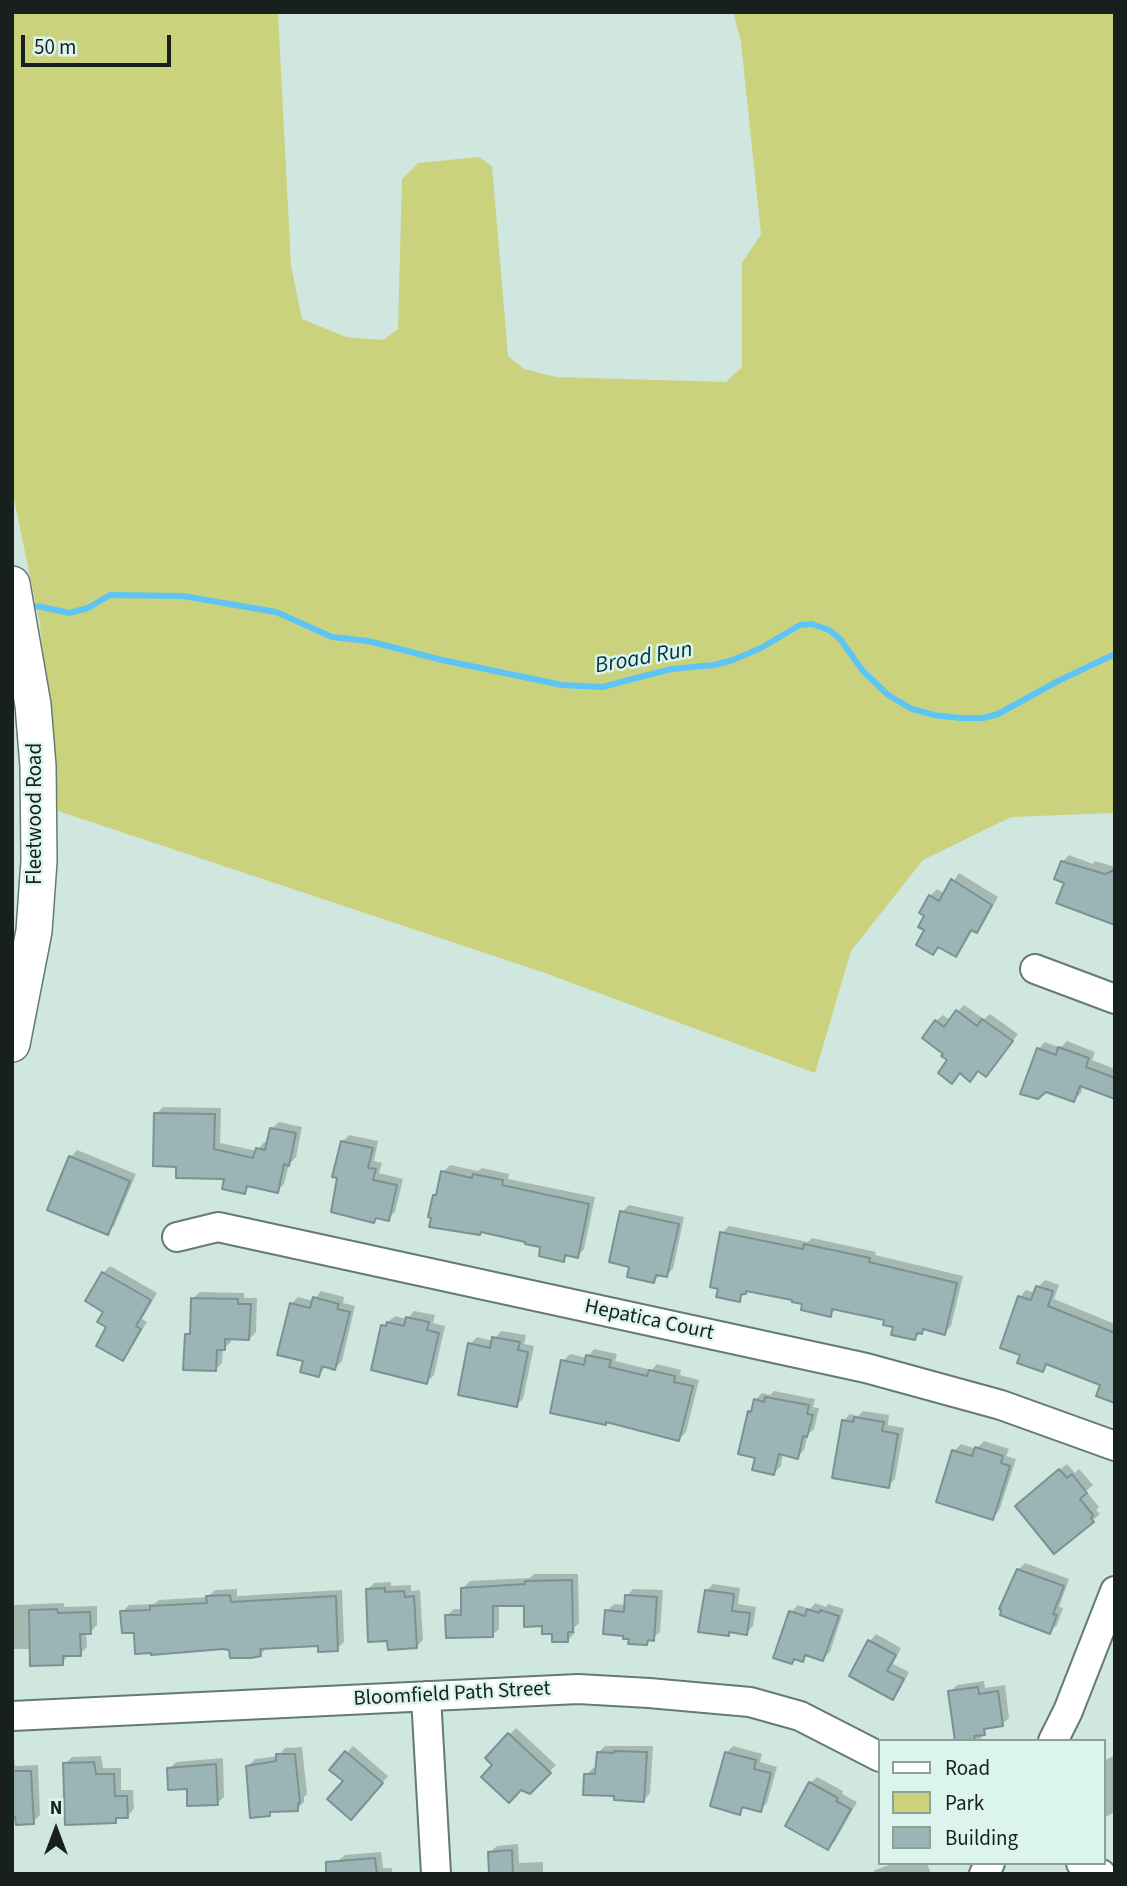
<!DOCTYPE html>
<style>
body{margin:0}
#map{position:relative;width:1127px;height:1886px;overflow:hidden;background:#cfe7df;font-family:"Source Sans 3",sans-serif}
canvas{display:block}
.frame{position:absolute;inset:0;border:14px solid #17201d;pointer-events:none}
.legend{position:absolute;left:878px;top:1739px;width:228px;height:126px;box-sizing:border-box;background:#dcf5ec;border:2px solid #8da099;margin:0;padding:9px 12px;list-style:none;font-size:21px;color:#17201d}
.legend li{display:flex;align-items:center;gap:14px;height:35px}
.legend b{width:35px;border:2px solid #8da099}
.north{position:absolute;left:21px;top:1795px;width:70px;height:70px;-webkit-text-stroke:5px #dcf5ec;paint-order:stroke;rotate:0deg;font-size:19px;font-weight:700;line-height:28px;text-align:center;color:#17201d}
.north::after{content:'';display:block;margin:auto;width:24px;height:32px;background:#17201d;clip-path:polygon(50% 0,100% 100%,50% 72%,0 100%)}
.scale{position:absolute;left:21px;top:35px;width:150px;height:32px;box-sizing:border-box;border:4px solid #17201d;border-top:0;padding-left:9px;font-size:21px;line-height:24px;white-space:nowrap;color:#17201d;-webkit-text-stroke:5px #dcf5ec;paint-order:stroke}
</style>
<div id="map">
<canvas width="1127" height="1886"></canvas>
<div class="frame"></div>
<ul class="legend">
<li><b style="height:9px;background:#fff"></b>Road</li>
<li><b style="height:19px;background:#cbd27e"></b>Park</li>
<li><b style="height:19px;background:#9bb5b7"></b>Building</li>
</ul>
<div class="north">N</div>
<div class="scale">50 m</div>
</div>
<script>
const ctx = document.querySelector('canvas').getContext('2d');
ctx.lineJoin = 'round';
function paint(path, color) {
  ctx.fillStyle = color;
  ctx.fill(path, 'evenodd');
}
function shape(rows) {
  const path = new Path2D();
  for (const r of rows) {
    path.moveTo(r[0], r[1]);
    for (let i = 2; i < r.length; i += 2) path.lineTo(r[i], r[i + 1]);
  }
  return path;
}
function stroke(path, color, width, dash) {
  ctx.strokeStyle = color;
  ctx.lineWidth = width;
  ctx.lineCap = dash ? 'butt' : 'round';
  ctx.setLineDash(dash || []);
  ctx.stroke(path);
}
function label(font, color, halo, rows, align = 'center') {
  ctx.font = font + ' "Source Sans 3",sans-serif';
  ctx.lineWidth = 5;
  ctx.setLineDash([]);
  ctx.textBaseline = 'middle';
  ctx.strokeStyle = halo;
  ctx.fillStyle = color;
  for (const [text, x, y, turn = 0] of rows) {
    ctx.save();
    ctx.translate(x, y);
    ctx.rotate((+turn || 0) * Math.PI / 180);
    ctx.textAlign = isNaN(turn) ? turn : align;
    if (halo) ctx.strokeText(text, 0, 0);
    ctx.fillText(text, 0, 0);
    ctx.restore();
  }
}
const green = shape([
 [12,12,278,12,291,266,302,319,346,337,383,340,398,329,402,179,418,163,479,157,492,166,508,356,524,369,556,377,726,382,742,367,742,263,761,234,741,42,733,12,1115,12,1115,813,1011,817,923,860,851,951,815,1073,542,972,58,811,40,625,12,489]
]);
const shadow = shape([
 [1069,855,1093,864,1095,861,1115,867,1115,923,1066,882,1062,862],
 [959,873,998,897,983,924,976,931,973,929,962,948,956,955,939,946,933,952,926,930,930,896,937,889,945,894],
 [964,1005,984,1019,990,1014,1018,1034,993,1068,979,1069,950,1060,936,1021,943,1015,950,1020],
 [1067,1041,1095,1052,1092,1060,1115,1069,1115,1110,1113,1097,1083,1086,1081,1093,1074,1100,1038,1049,1045,1042,1060,1048],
 [163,1107,221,1108,220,1143,257,1151,264,1142,269,1143,272,1128,279,1122,302,1127,296,1157,289,1164,284,1184,277,1191,251,1185,244,1192,227,1178,178,1165,156,1114],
 [349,1135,378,1141,374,1161,382,1163,379,1173,403,1179,395,1212,388,1219,378,1216,374,1221,343,1141],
 [77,1150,136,1174,114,1226,107,1233,71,1157],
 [450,1165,478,1171,482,1168,509,1174,508,1179,595,1197,584,1249,577,1256,569,1254,563,1260,542,1246,527,1240,483,1230,480,1234,435,1195,439,1192,443,1172],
 [629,1205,684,1217,673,1269,666,1275,661,1274,654,1281,622,1212],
 [729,1226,808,1242,812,1238,876,1252,875,1255,963,1276,951,1326,944,1333,925,1328,915,1338,886,1318,837,1308,830,1315,804,1302,748,1290,739,1300,722,1233],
 [110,1266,157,1293,142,1319,147,1322,129,1352,122,1359,109,1327,105,1311,103,1273],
 [1045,1280,1059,1285,1054,1299,1115,1324,1115,1401,1102,1384,1049,1363,1043,1370,1022,1354,1020,1297,1026,1290,1035,1293,1038,1287],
 [321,1291,344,1297,343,1303,355,1306,342,1361,335,1368,326,1366,319,1375,305,1360,291,1304,298,1297,313,1301],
 [200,1292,244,1293,244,1298,257,1298,256,1332,249,1339,231,1338,231,1342,223,1349,222,1363,215,1370,186,1335,192,1329,193,1298],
 [414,1311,435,1315,433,1323,445,1326,434,1375,427,1382,383,1326,395,1316,407,1319],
 [501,1331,526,1335,524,1344,534,1346,523,1399,516,1405,470,1344,477,1337,493,1341],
 [594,1349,617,1354,615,1361,652,1370,657,1364,681,1370,680,1375,699,1380,686,1432,679,1439,608,1421,605,1424,563,1361,570,1354,587,1358],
 [774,1391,815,1399,813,1407,819,1408,814,1429,808,1434,804,1450,798,1457,783,1453,781,1466,774,1473,757,1456,750,1412,754,1408,755,1400,762,1393,770,1395],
 [863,1411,889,1415,888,1425,904,1428,895,1479,888,1486,843,1421,850,1414,858,1416],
 [984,1441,1009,1449,1006,1456,1016,1459,999,1511,992,1518,954,1451,961,1444,976,1449],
 [1067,1464,1075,1473,1079,1469,1093,1485,1086,1491,1099,1507,1096,1510,1100,1514,1055,1552,1024,1500],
 [1025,1563,1069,1579,1059,1607,1063,1608,1057,1625,1050,1632,1018,1570],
 [534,1574,578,1574,579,1623,574,1628,575,1633,568,1640,544,1624,525,1605,499,1605,499,1629,492,1635,447,1615,454,1609,463,1609,463,1588,470,1581,530,1578],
 [391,1582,391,1586,411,1585,411,1591,420,1590,423,1640,416,1647,389,1639,367,1590,374,1583],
 [713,1584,740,1588,738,1604,756,1607,753,1626,746,1633,732,1631,728,1634,706,1591],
 [237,1589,237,1596,342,1590,344,1642,337,1649,320,1644,268,1647,260,1655,135,1631,122,1612,129,1605,154,1604,159,1600,208,1597,215,1590],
 [633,1589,663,1590,660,1632,647,1643,630,1638,607,1611,614,1604,626,1605,627,1596],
 [12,1596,14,1605,64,1603,64,1607,97,1606,97,1625,90,1632,86,1632,87,1647,80,1654,69,1654,62,1664,32,1649,12,1649],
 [815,1603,826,1607,828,1604,844,1609,830,1652,823,1659,808,1654,802,1660,797,1658,792,1662,791,1612,798,1605,810,1609],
 [876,1634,901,1648,893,1664,909,1672,899,1691,892,1697,870,1641],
 [984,1681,985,1688,1005,1685,1009,1718,1002,1724,991,1726,981,1733,982,1737,978,1741,956,1741,950,1692,957,1685],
 [516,1728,556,1765,530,1792,488,1758],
 [353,1746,388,1776,358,1811,345,1781,332,1770],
 [605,1746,653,1746,650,1793,644,1800,616,1795,586,1775,593,1768,597,1768,598,1753],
 [733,1746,762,1754,760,1762,777,1767,767,1803,760,1810,746,1806,739,1813,726,1753],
 [302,1747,307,1794,304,1797,304,1802,297,1809,273,1811,269,1814,248,1766,255,1759,278,1756,285,1748],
 [1115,1755,1115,1812,1105,1817,1104,1761],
 [101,1756,103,1768,121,1768,121,1790,133,1790,134,1809,127,1816,120,1816,115,1821,65,1764,72,1757],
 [12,1757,14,1757,15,1766,38,1765,40,1815,33,1822,12,1815],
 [223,1758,224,1797,217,1803,188,1787,169,1769,176,1762],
 [817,1777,843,1791,842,1794,857,1802,835,1841,828,1848,810,1783],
 [518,1844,519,1863,543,1862,543,1874,488,1874,491,1868,490,1852,497,1846],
 [381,1852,383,1868,392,1868,392,1874,337,1874,338,1861,345,1855],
 [895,1863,927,1863,931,1874,872,1874,875,1870]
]);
const stream = shape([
 [28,606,42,607,69,613,88,608,110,595,183,596,276,612,332,637,368,641,442,660,562,685,602,687,671,669,714,665,733,660,761,648,800,625,812,624,829,630,840,639,863,671,888,695,912,709,934,715,960,718,983,718,998,714,1060,680,1115,654]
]);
const building = shape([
 [1061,861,1105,874,1115,870,1115,925,1056,903,1064,883,1054,879,1061,861],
 [951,879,992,905,977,933,971,930,956,957,938,947,933,955,916,945,924,930,918,927,924,916,919,913,929,895,939,901,951,879],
 [956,1010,977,1026,982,1019,1013,1041,986,1077,978,1071,970,1082,960,1073,952,1084,938,1073,947,1060,941,1056,943,1054,922,1038,935,1020,944,1027,956,1010],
 [1058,1047,1089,1058,1086,1067,1115,1078,1115,1099,1080,1086,1074,1102,1046,1092,1038,1099,1020,1094,1037,1048,1056,1055,1058,1047],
 [154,1113,215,1114,214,1149,253,1158,256,1148,265,1150,270,1128,296,1133,289,1166,284,1164,278,1193,247,1186,245,1194,222,1189,224,1179,176,1178,176,1167,153,1166,154,1113],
 [341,1141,373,1148,368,1168,376,1169,373,1180,397,1185,389,1221,376,1218,374,1223,331,1212,337,1178,332,1177,341,1141],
 [69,1156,130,1181,108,1235,47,1210,69,1156],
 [441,1171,472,1178,473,1174,503,1180,502,1185,589,1204,578,1258,565,1255,564,1262,539,1256,540,1247,525,1244,525,1242,481,1232,480,1235,429,1227,431,1218,428,1217,433,1195,436,1195,441,1171],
 [620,1211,679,1224,667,1277,656,1275,654,1283,627,1277,629,1267,609,1262,620,1211],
 [720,1232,803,1249,804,1244,870,1258,869,1262,957,1283,945,1335,923,1329,922,1334,917,1333,915,1340,891,1335,893,1327,883,1325,884,1320,832,1309,831,1317,801,1310,802,1304,792,1302,792,1300,746,1291,746,1294,741,1294,740,1302,716,1297,718,1289,710,1287,720,1232],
 [102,1272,151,1300,136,1326,141,1329,123,1361,96,1346,106,1327,97,1322,103,1312,85,1301,102,1272],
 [1036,1286,1053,1291,1048,1306,1115,1333,1115,1403,1096,1396,1100,1385,1046,1364,1043,1372,1017,1363,1020,1355,1000,1348,1018,1296,1031,1300,1036,1286],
 [313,1297,339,1304,337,1309,350,1312,335,1370,322,1366,319,1377,300,1372,303,1361,277,1355,290,1303,310,1308,313,1297],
 [191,1298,238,1299,238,1304,251,1304,249,1340,225,1339,225,1350,217,1350,216,1371,183,1370,185,1334,190,1334,191,1298],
 [406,1317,429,1322,427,1330,439,1333,427,1384,371,1370,381,1325,386,1326,387,1322,404,1326,406,1317],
 [492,1337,520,1342,518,1350,528,1352,517,1407,458,1395,468,1343,490,1348,492,1337],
 [586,1355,611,1360,609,1367,647,1376,649,1370,675,1376,674,1382,693,1386,679,1441,606,1422,606,1425,550,1413,561,1360,584,1365,586,1355],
 [765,1397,809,1405,807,1414,813,1415,807,1437,803,1436,798,1459,779,1454,774,1475,752,1470,755,1458,738,1454,748,1411,751,1412,754,1399,764,1402,765,1397],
 [854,1417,884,1422,882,1431,898,1434,889,1488,832,1478,842,1420,853,1422,854,1417],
 [975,1447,1003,1456,1001,1463,1010,1466,993,1520,936,1502,952,1450,972,1456,975,1447],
 [1059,1469,1067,1478,1072,1474,1087,1493,1080,1499,1093,1515,1091,1518,1094,1522,1054,1554,1015,1506,1059,1469],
 [1017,1569,1064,1586,1053,1614,1057,1615,1050,1634,1000,1615,1001,1610,999,1609,1017,1569],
 [572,1580,573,1632,568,1632,568,1642,552,1642,552,1634,542,1634,542,1626,524,1627,524,1606,493,1606,493,1637,446,1638,445,1615,461,1615,461,1588,525,1584,525,1581,572,1580],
 [385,1588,385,1592,404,1591,405,1597,414,1596,417,1648,388,1650,387,1641,368,1642,366,1589,385,1588],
 [705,1590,734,1594,732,1611,750,1613,747,1635,729,1632,729,1636,698,1632,705,1590],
 [230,1595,231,1602,336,1596,338,1651,318,1652,318,1646,260,1649,261,1656,251,1658,230,1658,229,1650,223,1649,151,1655,151,1653,135,1654,134,1633,122,1633,120,1611,150,1610,150,1606,207,1603,206,1596,230,1595],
 [625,1595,657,1597,654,1641,648,1640,647,1645,628,1644,629,1639,623,1639,623,1636,603,1634,605,1610,624,1612,625,1595],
 [57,1609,58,1613,90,1612,91,1634,80,1634,81,1656,63,1656,63,1665,30,1666,29,1610,57,1609],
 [807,1609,819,1613,820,1610,839,1616,823,1661,805,1655,803,1662,794,1659,792,1664,773,1658,789,1611,805,1616,807,1609],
 [868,1640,896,1655,887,1671,904,1679,893,1700,849,1676,868,1640],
 [978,1687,979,1694,998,1691,1003,1726,984,1729,985,1735,974,1736,975,1741,955,1741,948,1691,978,1687],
 [508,1733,551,1773,530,1794,521,1790,509,1803,481,1777,492,1765,485,1758,508,1733],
 [345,1751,383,1783,351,1820,327,1799,343,1781,329,1770,345,1751],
 [614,1751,647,1752,644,1802,614,1800,614,1796,583,1795,584,1774,595,1774,597,1752,614,1753,614,1751],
 [725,1752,756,1760,754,1769,771,1773,761,1812,742,1807,740,1815,710,1806,725,1752],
 [276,1754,295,1754,300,1803,298,1803,298,1811,270,1812,270,1816,250,1818,246,1766,276,1761,276,1754],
 [94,1762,96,1774,114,1774,115,1796,127,1796,128,1818,116,1818,116,1823,65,1825,63,1763,94,1762],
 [216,1764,218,1805,187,1806,187,1789,168,1790,167,1768,216,1764],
 [12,1771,31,1771,34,1824,16,1825,15,1817,12,1817,12,1771],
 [809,1782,838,1798,836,1801,851,1809,828,1850,785,1826,809,1782],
 [512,1850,513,1874,489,1874,488,1852,512,1850],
 [375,1858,377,1874,326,1874,326,1862,375,1858]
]);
const minor = shape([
 [1035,969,1115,999],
 [177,1237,218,1227,866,1368,1001,1405,1115,1446],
 [426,1696,436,1874],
 [12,1716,578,1689,649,1693,750,1702,800,1716,880,1757],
 [1053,1741,1068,1711,1115,1591],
 [1081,1863,1101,1874],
 [984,1874,990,1863]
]);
const major = shape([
 [12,584,33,705,38,766,39,861,34,931,12,1044]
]);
const streetNames = [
 ["Fleetwood Road",36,814,-90],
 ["Hepatica Court",649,1321,12],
 ["Bloomfield Path Street",452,1695,-3]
];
const waterNames = [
 ["Broad Run",644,659,-10]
];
paint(green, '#cbd27e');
paint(shadow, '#0003');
stroke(stream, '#5cc5f6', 6);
paint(building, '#9bb5b7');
stroke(building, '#799294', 2);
stroke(minor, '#647a72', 32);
stroke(major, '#647a72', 38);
stroke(minor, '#fff', 28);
stroke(major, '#fff', 35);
label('21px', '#17201d', '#dcf5ec', streetNames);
label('italic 23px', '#003245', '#dcf5ec', waterNames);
</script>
